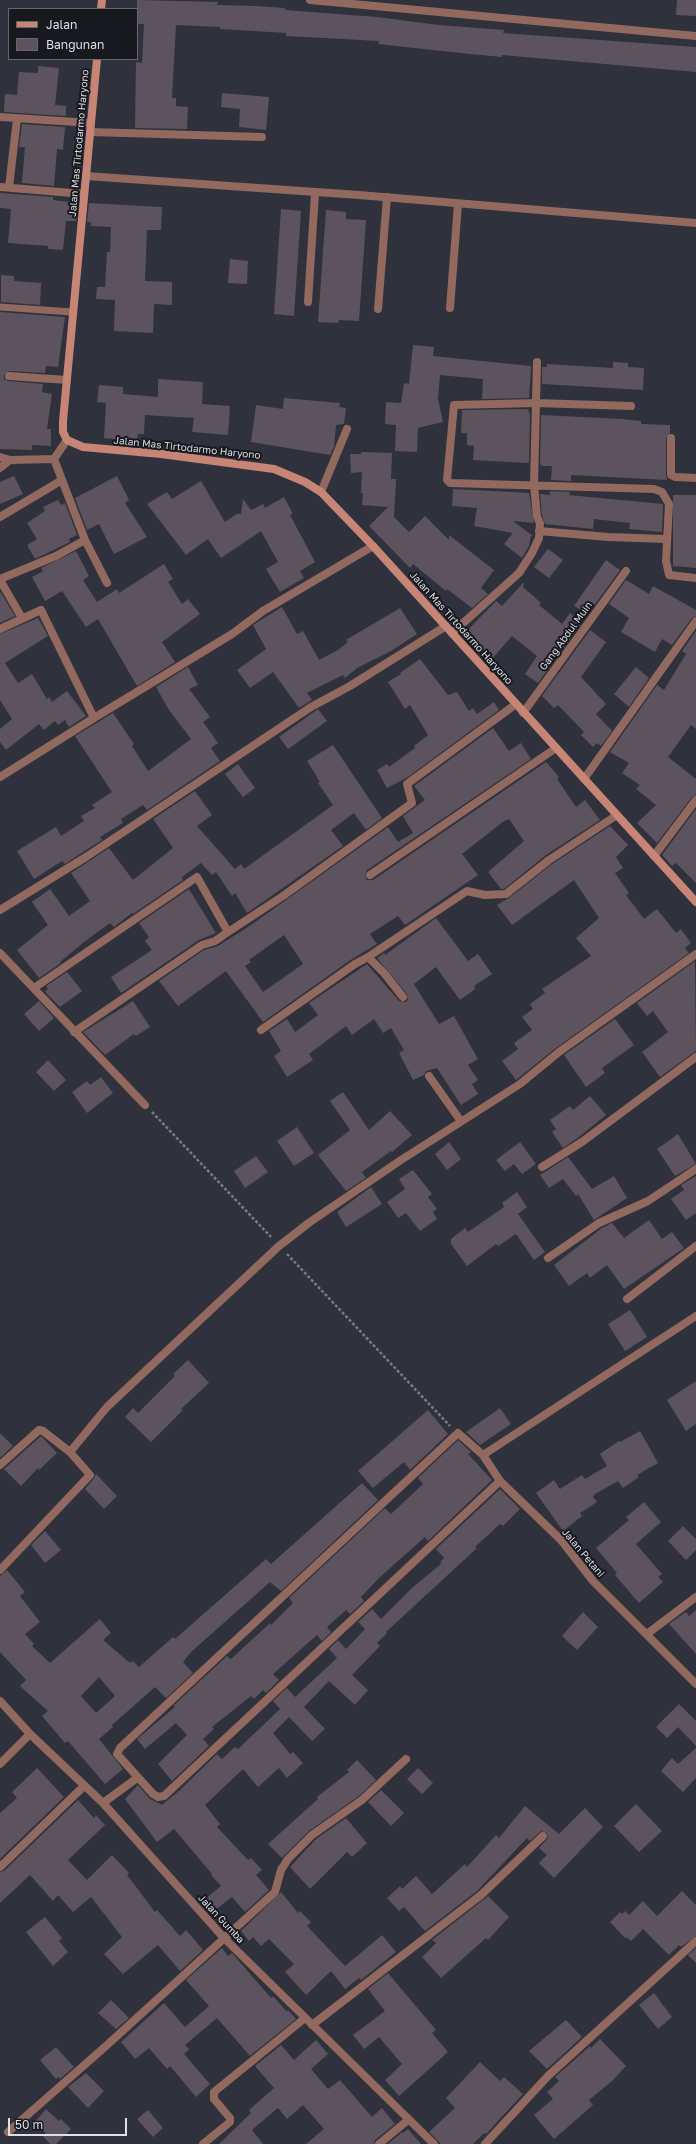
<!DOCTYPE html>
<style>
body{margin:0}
#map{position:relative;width:696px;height:2144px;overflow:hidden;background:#2f313d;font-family:"Golos Text",sans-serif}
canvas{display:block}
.legend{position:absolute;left:8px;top:8px;width:130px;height:52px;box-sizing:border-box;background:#18191e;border:1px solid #67686e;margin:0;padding:5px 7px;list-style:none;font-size:12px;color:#dedfe7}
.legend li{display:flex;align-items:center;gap:8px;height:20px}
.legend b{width:20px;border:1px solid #67686e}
.scale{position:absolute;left:8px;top:2118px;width:119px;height:18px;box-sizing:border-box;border:2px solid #dedfe7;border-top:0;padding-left:5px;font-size:12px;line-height:14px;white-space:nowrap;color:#dedfe7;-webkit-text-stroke:3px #18191e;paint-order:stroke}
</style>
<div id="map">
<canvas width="696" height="2144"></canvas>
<ul class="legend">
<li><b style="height:5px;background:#c78675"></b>Jalan</li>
<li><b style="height:11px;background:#5c535f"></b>Bangunan</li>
</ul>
<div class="scale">50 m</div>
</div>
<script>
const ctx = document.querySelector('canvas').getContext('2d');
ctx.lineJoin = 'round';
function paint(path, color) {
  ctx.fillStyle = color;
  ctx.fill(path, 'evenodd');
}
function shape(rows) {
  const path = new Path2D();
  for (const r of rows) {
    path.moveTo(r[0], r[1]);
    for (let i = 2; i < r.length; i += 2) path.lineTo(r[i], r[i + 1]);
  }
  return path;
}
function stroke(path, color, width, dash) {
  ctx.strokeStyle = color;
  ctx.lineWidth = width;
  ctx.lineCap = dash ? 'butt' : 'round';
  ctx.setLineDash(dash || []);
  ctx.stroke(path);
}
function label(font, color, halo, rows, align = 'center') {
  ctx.font = font + ' "Golos Text",sans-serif';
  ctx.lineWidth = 4;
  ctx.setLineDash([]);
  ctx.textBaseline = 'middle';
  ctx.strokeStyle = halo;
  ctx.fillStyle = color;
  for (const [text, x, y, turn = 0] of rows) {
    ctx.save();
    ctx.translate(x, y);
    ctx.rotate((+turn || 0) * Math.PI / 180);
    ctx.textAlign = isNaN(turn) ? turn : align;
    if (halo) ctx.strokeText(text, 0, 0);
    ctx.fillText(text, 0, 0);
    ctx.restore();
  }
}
const building = shape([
 [137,0,218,2,217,5,257,6,285,8,285,10,377,17,439,25,504,30,503,33,696,47,696,72,502,55,502,57,470,54,378,44,379,41,286,36,286,33,220,29,220,27,176,25,172,98,176,98,176,106,188,107,187,129,135,128,136,62,142,63,144,24,137,24],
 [677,0,696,0,696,16,676,15],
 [38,66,59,68,55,105,66,106,66,116,4,112,5,94,17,95,19,72,38,73],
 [222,93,269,97,266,130,239,127,240,109,221,107],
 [22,124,65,127,63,150,57,149,54,186,22,183,25,147,19,147],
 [0,193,53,197,53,200,78,203,76,221,66,221,63,250,48,249,48,246,8,243,11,209,0,208],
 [89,203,162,207,161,230,147,230,145,281,172,282,172,305,154,304,153,333,114,331,115,300,96,299,97,287,105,287,107,252,110,252,111,227,91,226,91,222,87,222],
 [281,209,301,211,294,316,274,314],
 [326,210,346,212,346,219,366,220,359,321,339,320,338,323,318,322],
 [230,259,248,261,247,284,228,283],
 [1,275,14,276,14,281,41,283,40,305,1,302],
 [0,312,65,317,58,367,46,366,45,373,9,371,4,375,4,379,8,381,43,384,42,392,52,394,47,429,51,429,51,446,32,445,32,450,0,449],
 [413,345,434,347,433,356,531,366,529,398,482,399,483,379,440,375,438,399,443,422,418,428,417,452,395,451,396,425,385,424,386,402,401,403,404,383,409,384],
 [613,362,628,363,628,367,644,368,643,390,542,384,542,367,547,367,547,364,613,368],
 [158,379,203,382,202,404,230,406,228,435,192,432,194,418,145,415,144,434,138,434,137,441,104,438,106,403,97,402,99,385,123,387,123,394,158,397],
 [284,398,340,403,339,407,346,408,344,424,336,425,334,447,330,455,251,442,256,405,283,409],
 [528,409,530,415,529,463,473,460,474,446,467,445,467,433,461,433,462,410],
 [541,415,622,419,641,421,641,424,670,425,670,433,666,438,666,475,667,480,571,475,571,481,551,480,552,466,542,466,540,463],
 [361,452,392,453,391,479,396,479,394,517,409,532,425,516,449,540,449,535,494,570,481,588,488,594,472,608,447,589,446,591,413,564,410,568,369,526,388,507,362,505,363,493,361,493,362,472,351,473,350,454,361,454],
 [14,476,23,494,0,504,0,482],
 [117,476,129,500,125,503,147,537,114,554,99,524,87,530,75,498],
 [201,481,225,522,237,514,241,514,243,499,251,510,263,504,265,508,284,497,293,514,290,515,315,562,300,571,304,578,280,592,266,569,278,562,261,531,221,558,208,539,186,555,147,504,167,492,172,499],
 [453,489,529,493,534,523,513,521,533,536,531,536,529,546,522,558,504,544,513,533,474,526,477,508,452,506],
 [550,491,570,492,569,495,663,504,662,532,629,529,630,523,594,519,593,529,545,524,542,515,540,494,550,495],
 [673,495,696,495,696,568,673,566],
 [58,500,61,505,65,503,77,535,69,539,70,542,35,559,27,545,37,539,27,523,45,511,43,507],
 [548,549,563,560,549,578,534,567],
 [76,551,89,576,83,580,97,602,117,589,119,593,164,564,173,579,168,582,182,604,188,599,200,614,162,642,175,662,137,686,98,619,86,627,62,591,45,601,32,577,43,571,41,568],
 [606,560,620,570,588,614,574,606],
 [626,580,649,594,653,586,696,610,696,616,692,618,672,645,662,639,655,652,621,632,629,618,609,604],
 [524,582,523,587,541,603,539,605,562,624,570,613,582,623,538,683,525,674,537,656,512,636,491,660,463,635,496,601,502,606],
 [0,591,15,616,0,623],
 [282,607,297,634,303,631,319,660,338,650,348,642,346,640,400,608,417,634,391,651,357,668,345,678,343,675,307,693,312,700,299,708,273,672,250,688,237,670,266,649,253,625],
 [38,618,48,636,5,663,18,683,32,674,47,699,49,697,52,702,67,691,86,716,69,727,65,720,58,725,55,721,44,730,39,724,6,750,0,742,0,729,12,719,0,700,0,634],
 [590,630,606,642,581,677,606,704,596,714,612,731,601,746,597,743,593,747,581,735,584,732,558,705,554,708,542,696],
 [696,631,696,729,691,725,668,757,696,779,696,795,692,797,657,843,637,823,656,805,636,789,640,785,622,773,629,763,610,752,657,685,664,690,686,654,682,651],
 [420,659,448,695,457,692,469,711,473,708,477,714,494,702,499,710,408,777,387,788,377,770,387,764,389,767,415,748,414,746,428,735,410,705,405,709,388,682,401,674,400,673],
 [188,667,198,685,189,689,210,717,203,722,218,743,211,748,220,761,147,810,143,805,121,819,123,823,100,837,102,840,83,852,65,864,62,861,34,879,17,851,56,827,61,836,84,821,81,816,95,808,92,805,112,792,75,736,113,713,134,744,132,746,148,771,191,739,169,710,156,687],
 [636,667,649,678,629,707,614,694],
 [318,709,327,721,288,749,279,737],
 [493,728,509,751,521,743,531,759,367,870,365,875,367,880,373,880,546,762,559,777,557,779,576,807,585,800,600,820,546,855,504,889,501,889,488,872,524,841,509,819,504,821,462,854,478,875,405,925,398,916,370,934,377,944,352,959,263,1022,226,971,178,1006,159,981,204,950,218,946,251,925,388,827,398,842,413,833,403,816,425,800,414,786],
 [284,935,303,964,263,992,245,966,251,962,249,960],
 [333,745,382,818,366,830,354,813,331,830,343,846,247,913,235,893,232,896,216,872,212,875,201,863,182,877,183,880,133,914,132,913,114,927,110,923,84,942,60,962,61,963,39,978,17,950,48,925,32,902,50,889,69,916,90,901,71,873,109,848,133,880,173,848,153,819,195,791,212,815,197,826,235,869,241,864,244,869,333,805,318,783,320,782,307,761],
 [238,764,255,788,243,797,225,774],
 [696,809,696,883,676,863,672,866,662,855],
 [610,826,628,845,616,857,623,868,615,873,629,893,626,895,644,919,657,909,676,933,681,929,691,943,685,948,689,953,556,1048,516,1080,502,1061,518,1049,514,1043,532,1030,522,1017,533,1009,530,1004,545,993,542,989,591,956,576,938,599,918,574,880,512,925,497,905,509,898,552,864],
 [189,889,216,933,199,940,121,993,111,977,152,950,145,941,149,937,139,923],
 [436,918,468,961,478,954,492,974,474,986,475,989,460,1000,436,967,414,984,439,1024,454,1016,478,1059,468,1065,478,1080,472,1084,478,1094,461,1105,437,1068,426,1071,424,1075,413,1080,399,1053,404,1050,391,1028,383,1033,374,1019,352,1035,346,1026,309,1054,313,1060,287,1077,274,1056,281,1051,269,1031,287,1019,295,1032,318,1015,309,1003,367,964,399,1001,406,1002,408,999,407,994,377,958,384,953,385,955],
 [695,961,696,1051,660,1077,642,1052,668,1032,653,1011,647,1016,637,1003],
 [67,972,82,991,60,1007,47,994,45,991,48,989,46,986],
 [39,1001,54,1018,39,1031,24,1014],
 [133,1001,150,1027,136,1036,134,1034,105,1055,83,1032],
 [615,1019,634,1045,602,1068,605,1073,586,1087,564,1055],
 [48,1060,66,1080,54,1091,36,1072],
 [101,1077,113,1093,87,1113,72,1092,87,1081,90,1085],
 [343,1092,369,1130,390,1111,412,1135,392,1152,391,1151,362,1172,366,1178,346,1191,318,1155,350,1130,330,1101],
 [590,1096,606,1115,579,1137,563,1148,552,1132,556,1129,550,1120,570,1106,573,1110],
 [297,1127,314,1153,294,1166,277,1141],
 [678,1134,696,1164,675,1176,657,1149],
 [449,1142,461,1159,447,1170,435,1154],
 [520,1142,536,1164,522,1174,514,1164,505,1171,496,1160],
 [256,1156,268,1172,245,1188,234,1171],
 [568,1157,592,1189,614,1176,627,1198,594,1220,578,1194,576,1196,563,1179,549,1188,540,1175],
 [413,1170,432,1194,428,1197,437,1209,433,1212,437,1219,420,1231,406,1213,398,1218,387,1202,405,1189,399,1179],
 [696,1176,696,1213,686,1220,671,1199,684,1190,681,1185],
 [371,1187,382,1204,346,1227,337,1212],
 [517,1192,527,1207,518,1214,545,1252,534,1260,516,1234,498,1246,496,1244,467,1266,451,1244,451,1239,465,1228,468,1232,504,1207,502,1203],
 [649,1220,662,1239,672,1232,684,1248,624,1289,607,1265,590,1278,587,1273,569,1286,554,1265,602,1228,612,1223,624,1238],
 [630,1310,647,1337,625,1351,608,1324],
 [188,1360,209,1383,181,1409,183,1410,151,1442,125,1417,133,1408,138,1413,175,1376,173,1374],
 [696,1381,696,1424,686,1431,667,1400],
 [500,1408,511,1424,480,1445,466,1432],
 [428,1410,448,1434,410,1470,404,1462,373,1488,358,1471],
 [640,1431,658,1463,637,1475,639,1477,623,1488,618,1481,595,1494,593,1497,597,1502,580,1513,582,1516,563,1531,536,1493,554,1480,560,1489,582,1475,585,1479,607,1466,600,1454,619,1441,620,1442],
 [0,1433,13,1446,0,1458],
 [41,1436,57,1453,39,1470,38,1468,21,1486,4,1469],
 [458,1440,471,1452,468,1454,492,1480,428,1541,425,1537,379,1578,361,1597,364,1601,350,1614,346,1610,327,1627,331,1632,322,1641,317,1635,273,1674,279,1680,266,1693,263,1690,254,1699,251,1696,212,1727,214,1729,203,1739,209,1746,172,1781,158,1764,187,1735,176,1723,145,1749,137,1739,175,1707,173,1706,227,1656,231,1659,270,1623,271,1625,293,1603,289,1598,385,1508,391,1514,423,1484,418,1478],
 [96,1474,117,1496,104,1509,85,1489,94,1478],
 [362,1483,378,1500,281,1591,270,1582,191,1652,183,1662,193,1673,166,1698,155,1687,112,1725,113,1727,99,1739,123,1769,105,1784,68,1741,65,1743,42,1716,48,1711,20,1686,26,1680,0,1652,0,1576,7,1570,25,1592,20,1596,40,1622,25,1634,34,1644,32,1646,50,1663,100,1619,111,1633,103,1640,130,1663,133,1661,139,1667,173,1637,175,1639,266,1559,271,1564],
 [99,1677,115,1696,96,1713,81,1696],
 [500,1489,520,1509,503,1526,500,1524,475,1547,477,1548,386,1632,387,1633,377,1643,380,1646,352,1675,368,1690,355,1705,329,1681,304,1707,325,1729,312,1741,289,1717,273,1733,290,1754,293,1752,303,1763,287,1778,279,1768,258,1787,243,1769,205,1805,220,1824,217,1827,248,1860,251,1858,262,1870,256,1875,269,1890,245,1912,232,1897,214,1911,204,1900,221,1886,211,1875,212,1874,174,1829,157,1842,125,1799,138,1785,150,1799,162,1805,180,1790,217,1754,222,1759,235,1747,238,1749,280,1709,273,1701,287,1688,295,1697,337,1658,329,1649,338,1640,346,1649,365,1629,358,1622,372,1609,381,1619,412,1588,442,1563,440,1562,444,1558,436,1549],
 [644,1502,661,1522,636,1544,662,1574,658,1577,663,1582,639,1603,615,1575,617,1573,596,1548,629,1520,626,1517],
 [683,1526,696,1539,696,1550,686,1560,668,1541],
 [45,1531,61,1550,45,1563,31,1545],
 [696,1610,696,1654,669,1624,686,1612,689,1616],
 [583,1612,598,1627,577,1650,562,1636],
 [679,1704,696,1721,696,1746,678,1727,667,1738,656,1727],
 [696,1748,696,1778,683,1792,661,1771,672,1758,678,1764],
 [357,1760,376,1780,359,1796,309,1831,282,1858,268,1844,318,1799,317,1797,349,1772,347,1770],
 [37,1768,64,1797,0,1859,0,1813,17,1798,12,1792],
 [418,1768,433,1783,422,1794,407,1779],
 [381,1790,404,1813,391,1826,368,1802],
 [78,1800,94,1818,96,1815,105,1825,68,1860,87,1880,112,1855,129,1873,127,1875,155,1912,157,1910,180,1936,186,1930,203,1950,180,1971,158,1945,123,1974,104,1954,122,1937,91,1897,73,1912,58,1895,53,1901,30,1875,0,1903,0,1872,4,1871],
 [636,1804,662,1831,639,1852,614,1826],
 [525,1806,559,1834,585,1808,603,1827,554,1878,539,1863,547,1855,539,1848,548,1838,547,1833,541,1831,530,1841,527,1838,477,1891,425,1931,404,1907,399,1911,387,1898,400,1886,402,1889,416,1876,432,1894,465,1864,467,1867,496,1835,499,1838],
 [346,1818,367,1843,352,1857,347,1852,310,1889,290,1867,316,1839],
 [682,1891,696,1905,696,1936,681,1947,679,1945,669,1955,643,1929,631,1941,626,1937,625,1938,610,1922,620,1912,622,1914,625,1911,629,1915,643,1901,657,1916],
 [281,1892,298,1913,300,1911,311,1922,307,1926,345,1966,382,1935,396,1952,361,1980,359,1978,345,1989,331,1971,306,1995,285,1972,294,1964,269,1939,261,1946,253,1937,249,1941,241,1931],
 [488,1896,509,1917,488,1940,486,1938,441,1978,422,1957,436,1943,432,1940],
 [45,1917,62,1938,59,1941,68,1952,53,1966,26,1932],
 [222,1948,228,1956,232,1953,271,1998,273,1996,287,2012,288,2010,296,2019,250,2056,217,2018,185,2045,189,2049,184,2054,210,2084,196,2097,170,2066,167,2069,149,2048,135,2059,121,2042,164,2003,185,2027,209,2006,186,1980],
 [696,1948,696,1963,688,1955],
 [388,1973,436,2030,432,2033,448,2052,399,2096,385,2080,402,2064,379,2037,364,2049,353,2035,385,2011,368,1989],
 [654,1993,672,2017,658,2029,639,2005],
 [111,2000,129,2018,116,2029,98,2013],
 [566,2020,582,2037,547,2069,529,2051],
 [600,2039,626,2066,612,2081,589,2100,593,2105,554,2139,534,2115,553,2099,547,2092,559,2081,555,2077,590,2046,591,2048],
 [316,2040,328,2054,311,2069,328,2089,340,2080,372,2117,382,2108,395,2124,375,2140,374,2144,306,2144,324,2129,303,2105,287,2119,278,2108,252,2130,263,2144,219,2144,251,2113,249,2110,274,2088,255,2066,281,2045,294,2060],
 [56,2047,74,2067,60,2079,58,2077,56,2079,40,2060],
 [480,2062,500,2081,504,2077,523,2094,486,2134,484,2133,473,2144,441,2144,429,2132,455,2108,446,2098],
 [86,2073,104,2091,88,2108,68,2087],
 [46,2109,59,2121,61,2119,71,2129,56,2144,50,2144,43,2136,46,2133,34,2123],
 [148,2110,163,2128,153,2137,137,2119],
 [408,2129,421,2144,388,2144,402,2132,403,2133]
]);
const path = shape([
 [152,1112,271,1237],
 [287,1254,450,1426]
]);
const lane = shape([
 [0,307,72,312]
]);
const street = shape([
 [310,0,696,36],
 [0,117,91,123],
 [90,132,262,137],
 [86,176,359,195,696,223],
 [0,187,84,194],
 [9,187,17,119],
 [308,302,315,193],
 [450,308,458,204],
 [378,309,387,197],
 [9,376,67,380],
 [631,406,536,403,454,405,447,480,450,483,654,489,662,492,669,504,666,561,669,575,696,578],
 [671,438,671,475,675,477,696,478],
 [0,457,10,460,54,459,67,440],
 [54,459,85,540,107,583],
 [0,468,10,460],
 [321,492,347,429],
 [0,517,62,480],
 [539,531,608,537,666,539],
 [0,579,56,556,85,540],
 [0,580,22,618],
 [0,629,41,610,94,718,232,634,263,611,373,546],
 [452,633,519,573,532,553,539,538,540,523,537,517,534,485,537,362],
 [523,713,626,571],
 [0,777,94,718],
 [584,779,696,621],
 [654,856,696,800],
 [370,875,556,748],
 [0,910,86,857,311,707,350,686,446,626],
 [0,953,145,1105],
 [368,957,384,973,403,997],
 [34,988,197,877,228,932,283,896,412,803,407,784,516,704],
 [261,1030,355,964,368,957,467,891,485,895,506,894,549,860,617,815],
 [74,1032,202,945,215,941,228,932],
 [429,1076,460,1120],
 [542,1167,582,1142,696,1057],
 [548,1258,599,1223,648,1201,696,1169],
 [627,1299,696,1246],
 [483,1455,696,1316],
 [0,1465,39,1430,43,1431,70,1452,107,1407,279,1246,310,1222,401,1160,520,1084,559,1052,696,954],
 [500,1481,164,1796,158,1797,153,1794,117,1754,120,1748,458,1433,483,1455,500,1481,561,1540,593,1581,696,1684],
 [0,1570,90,1475,70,1452],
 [647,1634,696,1597],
 [0,1701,30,1734,103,1803,224,1938,434,2144],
 [0,1764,30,1734],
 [103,1803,137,1778],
 [0,1867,84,1786],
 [312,2025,481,1895,543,1836],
 [8,2132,106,2046,275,1892,281,1870,288,1859,312,1835,362,1800,406,1759],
 [203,2144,230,2122,230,2118,214,2099,214,2092,305,2018],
 [379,2144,408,2120],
 [485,2144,548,2076,696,1941]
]);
const secondary = shape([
 [101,9,102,0],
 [97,59,63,421,63,432,67,440,83,447,161,454,274,469,305,482,321,492,373,546,696,902]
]);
const streetNames = [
 ["Jalan Mas Tirtodarmo Haryono",79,143,-85],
 ["Jalan Mas Tirtodarmo Haryono",187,448,6],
 ["Jalan Mas Tirtodarmo Haryono",461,628,48],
 ["Gang Abdul Muin",566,636,-54],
 ["Jalan Petani",583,1553,50],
 ["Jalan Gumba",221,1919,47]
];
paint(building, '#5c535f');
stroke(path, '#7a7b86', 2.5, [3, 2]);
stroke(lane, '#91695e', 7);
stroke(street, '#91695e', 8);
stroke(secondary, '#c78675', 8);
label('10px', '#dedfe7', '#18191e', streetNames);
</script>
